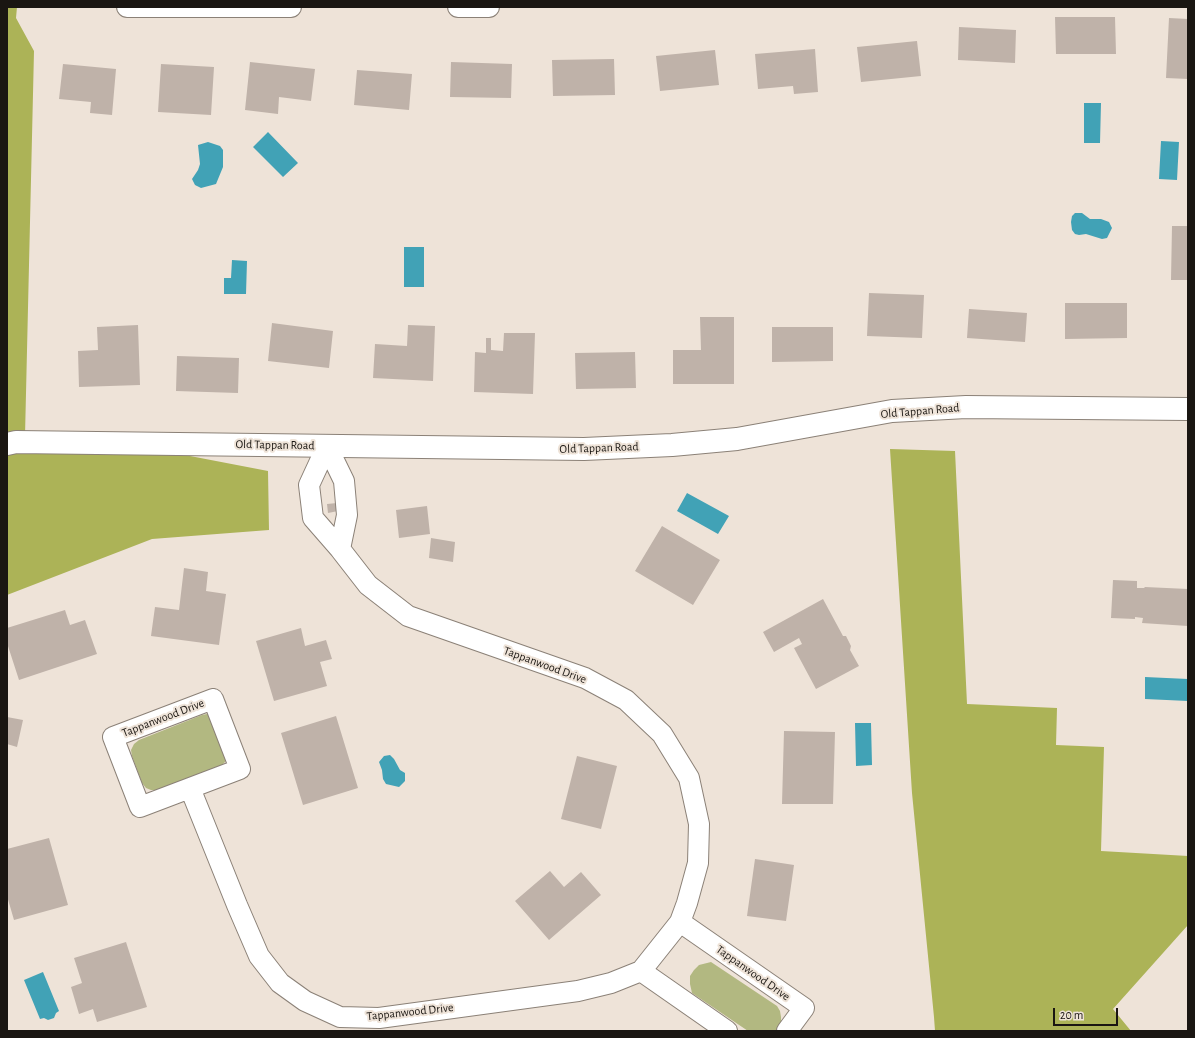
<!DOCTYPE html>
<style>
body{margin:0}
#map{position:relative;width:1195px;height:1038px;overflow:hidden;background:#eee3d8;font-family:"Alegreya Sans",sans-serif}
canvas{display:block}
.frame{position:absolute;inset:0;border:8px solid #1a1612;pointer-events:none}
.scale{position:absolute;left:1053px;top:1008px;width:65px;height:18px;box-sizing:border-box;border:2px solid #1a1612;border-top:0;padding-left:5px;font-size:12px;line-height:14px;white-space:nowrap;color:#1a1612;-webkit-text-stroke:3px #eee3d8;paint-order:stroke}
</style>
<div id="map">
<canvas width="1195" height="1038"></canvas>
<div class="frame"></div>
<div class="scale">20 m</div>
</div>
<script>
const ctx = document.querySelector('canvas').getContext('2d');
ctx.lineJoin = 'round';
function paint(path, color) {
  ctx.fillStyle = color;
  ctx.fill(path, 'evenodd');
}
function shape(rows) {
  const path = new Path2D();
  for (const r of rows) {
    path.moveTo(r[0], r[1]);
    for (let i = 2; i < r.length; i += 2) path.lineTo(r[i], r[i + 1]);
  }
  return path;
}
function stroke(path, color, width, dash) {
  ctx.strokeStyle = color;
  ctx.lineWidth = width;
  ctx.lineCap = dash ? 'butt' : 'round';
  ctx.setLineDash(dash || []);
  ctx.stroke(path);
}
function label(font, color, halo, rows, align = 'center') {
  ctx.font = font + ' "Alegreya Sans",sans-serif';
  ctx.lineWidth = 4;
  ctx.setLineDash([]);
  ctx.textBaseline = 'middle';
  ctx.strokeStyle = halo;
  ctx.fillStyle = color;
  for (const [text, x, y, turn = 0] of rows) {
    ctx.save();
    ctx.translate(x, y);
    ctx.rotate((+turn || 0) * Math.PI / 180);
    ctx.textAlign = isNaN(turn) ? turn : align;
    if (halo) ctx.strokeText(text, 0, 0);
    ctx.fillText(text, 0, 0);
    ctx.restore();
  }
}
const green = shape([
 [207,714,210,715,227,758,225,762,222,765,157,790,151,790,146,788,142,783,132,756,131,750,134,744,139,740,202,715],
 [711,962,777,1006,780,1011,781,1017,781,1023,778,1030,777,1031,748,1031,692,993,690,984,690,976,694,970,699,965]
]);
const forest = shape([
 [7,7,17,7,16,18,34,51,25,436,190,456,268,471,269,530,152,539,7,595],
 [890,449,955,451,967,704,1057,708,1056,745,1104,747,1101,851,1188,856,1188,925,1113,1009,1131,1031,935,1031,934,1017,912,793]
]);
const water = shape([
 [1084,103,1101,103,1100,143,1084,143],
 [268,132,298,163,283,177,253,147],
 [1161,141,1179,142,1177,180,1159,179],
 [208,142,220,146,223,150,223,167,216,184,201,188,195,185,192,179,198,170,200,164,198,145],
 [1075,213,1082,213,1090,219,1101,219,1109,222,1112,228,1107,238,1102,239,1086,234,1079,235,1075,234,1072,230,1071,222,1072,216],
 [404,247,424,247,424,287,404,287],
 [232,260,247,261,246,294,224,294,224,278,231,278],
 [687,493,729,516,718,534,677,511],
 [1145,677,1188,679,1188,701,1145,699],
 [855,723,871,723,872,765,856,766],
 [390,755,394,759,400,770,405,773,405,781,399,787,386,784,383,779,382,770,379,762,384,756],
 [43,972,59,1011,56,1013,54,1018,48,1020,44,1018,40,1019,24,980]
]);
const building = shape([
 [1055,17,1115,17,1116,54,1056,54],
 [1169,18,1188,19,1188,79,1166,78],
 [959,27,1016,30,1015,63,958,60],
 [917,41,921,76,861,82,857,47],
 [815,49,818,92,794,94,793,86,758,89,755,54],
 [715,50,719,85,660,91,656,56],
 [614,59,615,95,553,96,552,60],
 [250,62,315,69,311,101,279,97,278,114,245,110],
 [451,62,512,64,511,98,450,97],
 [63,64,116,69,112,115,90,113,91,102,59,99],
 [161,64,214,67,211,115,158,112],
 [357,70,412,74,409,110,354,105],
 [1172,226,1188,226,1188,280,1171,280],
 [869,293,924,295,922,338,867,336],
 [1065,303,1127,303,1127,338,1065,339],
 [969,309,1027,313,1025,342,967,338],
 [700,317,734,317,734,384,673,384,673,350,701,350],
 [272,323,333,331,329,368,268,361],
 [138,325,140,385,79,387,78,351,98,350,97,327],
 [408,325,435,326,433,381,373,378,375,344,407,346],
 [772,327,833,327,833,361,772,362],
 [504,333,535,333,533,394,474,392,475,352,486,353,486,338,491,338,491,350,503,351],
 [635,352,636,388,576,389,575,353],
 [177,356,239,358,238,393,176,391],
 [337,503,338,511,328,513,327,504],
 [427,506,430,534,399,538,396,510],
 [662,526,720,560,693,605,635,571],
 [431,538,455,542,453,562,429,558],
 [184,568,208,572,206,591,226,594,219,645,151,636,155,607,179,610],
 [1113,580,1137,581,1137,588,1144,588,1145,587,1188,589,1188,626,1142,623,1143,618,1135,617,1135,619,1111,618],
 [823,599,843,636,846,636,851,646,850,650,859,666,816,689,794,648,802,644,799,638,774,652,763,632],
 [65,610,70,625,85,620,97,654,19,680,7,643,7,628],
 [301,628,305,646,326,640,332,659,320,662,327,686,274,701,256,641],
 [336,716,358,788,303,805,281,733],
 [7,717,23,720,17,747,7,744],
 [784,731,835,732,833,804,782,804],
 [577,756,617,766,601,829,561,819],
 [49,838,68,905,14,920,7,896,7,849],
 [755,859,794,865,786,921,747,916],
 [550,871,564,887,581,872,601,895,549,940,515,901],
 [126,942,147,1007,97,1022,93,1009,79,1014,71,987,82,983,74,958]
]);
const street = shape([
 [127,7,291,7],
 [458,7,489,7],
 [327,446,344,481,347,515,340,549],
 [213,699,240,769,140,807,113,737,213,699],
 [190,788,237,905,259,956,280,983,305,1001,340,1017,379,1018,578,991,611,983,641,971,680,922,687,903,698,863,699,824,689,778,662,734,626,700,585,678,408,616,368,585,340,549,313,518,309,485,327,446],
 [680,922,804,1008,787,1031],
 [641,971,727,1031]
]);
const secondary = shape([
 [7,444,16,442,584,449,672,445,737,439,892,411,966,407,1188,409]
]);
const streetNames = [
 ["Old Tappan Road",920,411,-5],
 ["Old Tappan Road",275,445,1],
 ["Old Tappan Road",599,448,-2],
 ["Tappanwood Drive",545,665,20],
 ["Tappanwood Drive",163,718,-21],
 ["Tappanwood Drive",753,973,35],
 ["Tappanwood Drive",410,1012,-6]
];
paint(green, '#b2b881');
paint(forest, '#acb357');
paint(water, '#41a2b6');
paint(building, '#bfb2a9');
stroke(street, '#8b8177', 22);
stroke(secondary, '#8b8177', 24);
stroke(street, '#fff', 20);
stroke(secondary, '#fff', 22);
label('12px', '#1a1612', '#eee3d8', streetNames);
</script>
